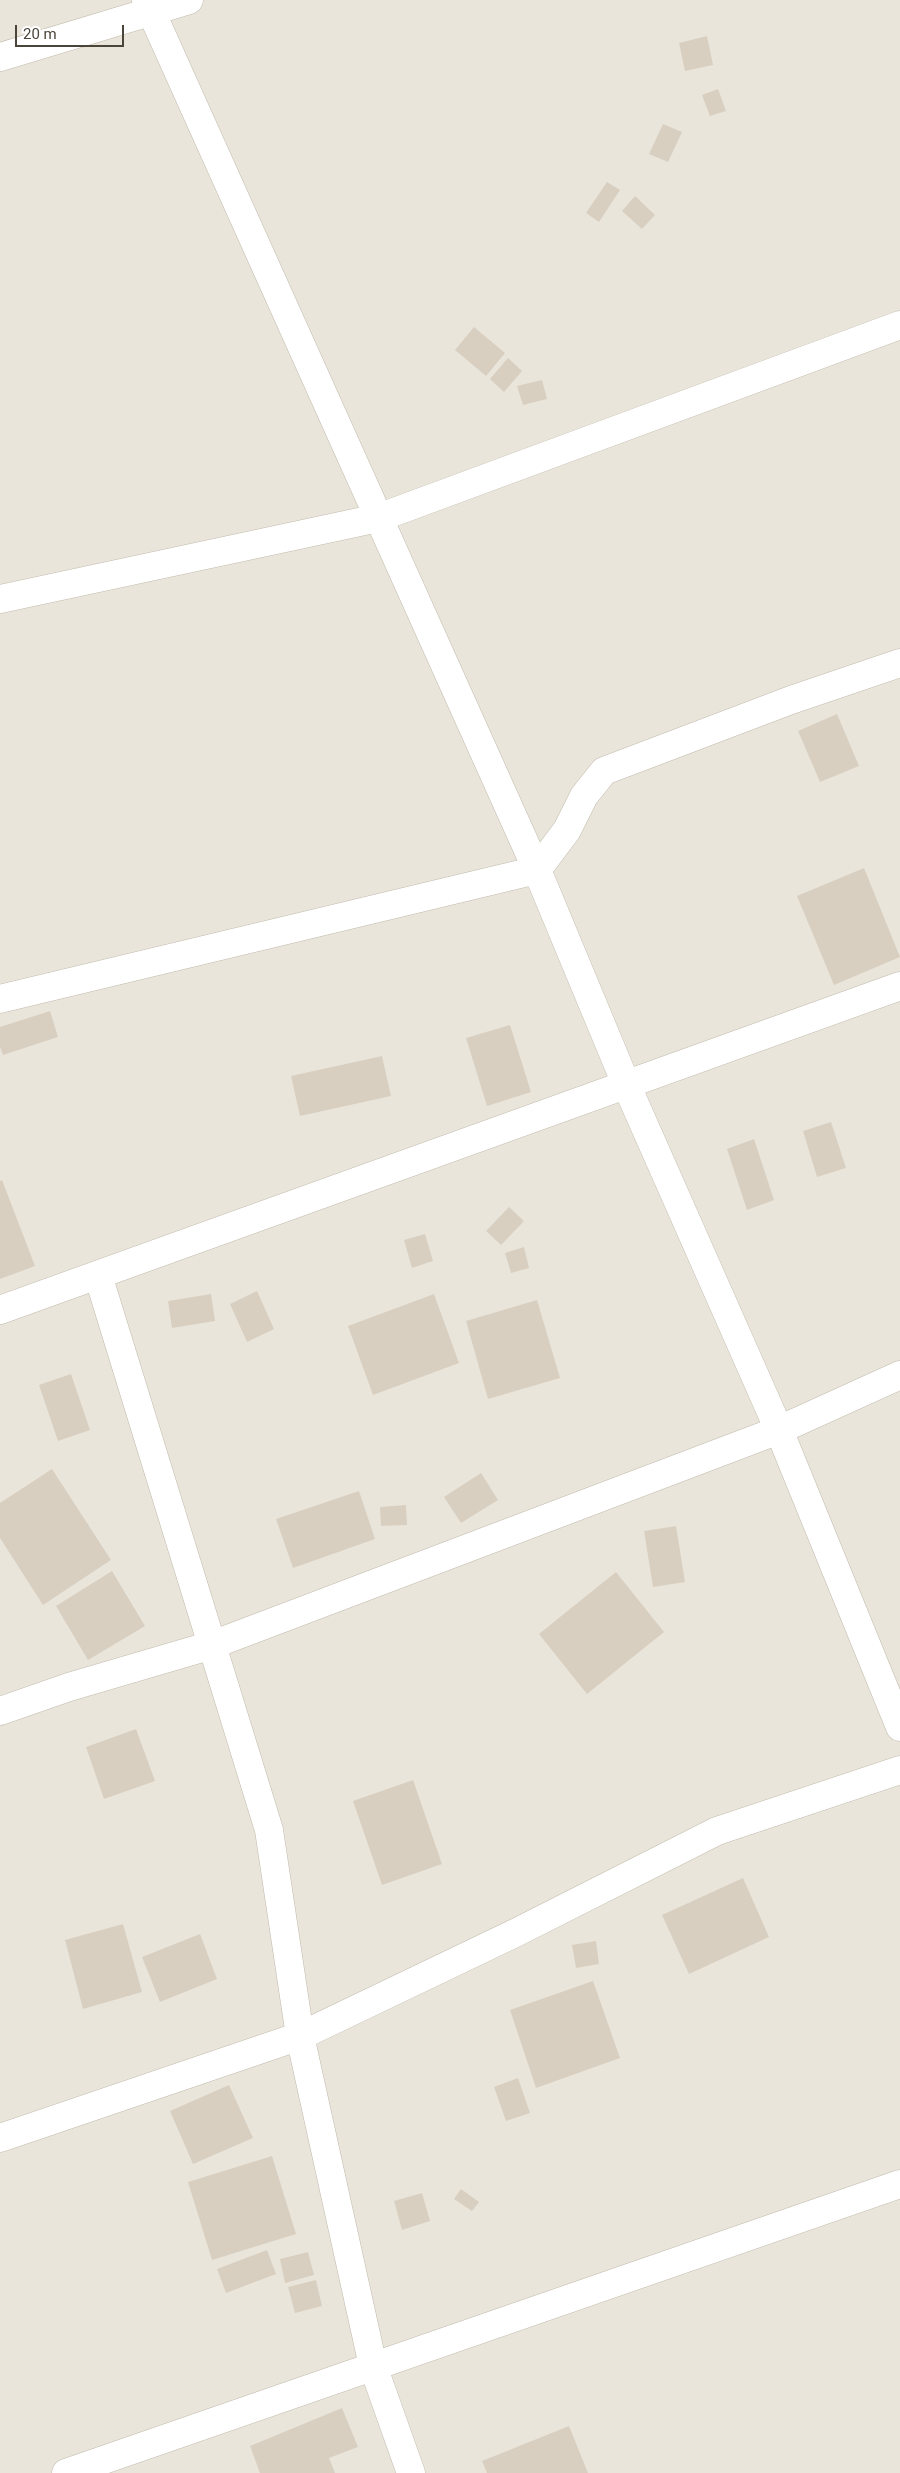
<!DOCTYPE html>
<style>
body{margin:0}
#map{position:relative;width:900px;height:2473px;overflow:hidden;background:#f6f3ec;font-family:Roboto,sans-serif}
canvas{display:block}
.scale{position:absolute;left:15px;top:25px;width:109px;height:22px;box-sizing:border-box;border:2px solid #4b4439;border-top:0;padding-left:6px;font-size:15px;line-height:18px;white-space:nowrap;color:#4b4439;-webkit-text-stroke:4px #fff;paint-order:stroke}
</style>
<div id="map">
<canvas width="900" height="2473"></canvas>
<div class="scale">20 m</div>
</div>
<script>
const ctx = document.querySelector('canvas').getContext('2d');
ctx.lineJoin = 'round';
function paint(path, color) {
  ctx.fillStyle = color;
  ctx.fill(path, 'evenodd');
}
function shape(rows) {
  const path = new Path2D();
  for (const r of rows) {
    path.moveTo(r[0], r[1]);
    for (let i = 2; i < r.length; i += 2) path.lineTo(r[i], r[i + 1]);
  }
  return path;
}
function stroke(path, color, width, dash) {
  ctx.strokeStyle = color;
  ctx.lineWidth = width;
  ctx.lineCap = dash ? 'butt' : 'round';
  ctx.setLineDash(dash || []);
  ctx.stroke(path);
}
const residential = shape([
 [0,0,900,0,900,2473,0,2473]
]);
const building = shape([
 [707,36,713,65,685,71,679,43],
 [718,89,726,111,710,116,702,95],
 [663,124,682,132,668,162,649,154],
 [607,182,620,190,599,222,586,213],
 [635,196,655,215,642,229,622,211],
 [474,327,505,353,486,376,455,350],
 [508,358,522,371,504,392,490,379],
 [542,380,547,399,523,405,517,386],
 [837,714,859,766,820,782,798,731],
 [864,868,900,957,834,985,797,896],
 [50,1011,58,1037,3,1055,0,1047,0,1027],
 [510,1025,531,1092,487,1106,466,1038],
 [382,1056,391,1096,300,1116,291,1076],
 [831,1122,846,1168,817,1177,803,1131],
 [754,1139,774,1200,747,1210,727,1149],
 [2,1180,35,1266,0,1279,0,1181],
 [509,1207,524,1221,501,1245,486,1231],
 [425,1234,433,1261,412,1268,404,1240],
 [524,1247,529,1268,511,1273,505,1253],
 [257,1291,274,1329,247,1342,230,1304],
 [211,1294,215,1321,172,1328,168,1301],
 [434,1294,459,1363,373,1395,348,1326],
 [537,1300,560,1378,488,1399,466,1321],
 [71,1374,90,1430,58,1441,39,1385],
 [52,1469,111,1560,43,1605,0,1538,0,1503],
 [481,1473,498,1500,461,1523,444,1497],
 [359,1491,375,1539,293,1568,276,1519],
 [406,1505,407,1525,381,1526,380,1507],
 [676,1526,685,1582,653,1587,644,1531],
 [112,1571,145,1626,88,1660,56,1606],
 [616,1572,664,1632,587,1694,539,1634],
 [136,1729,155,1781,104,1799,86,1747],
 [413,1780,442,1864,382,1885,353,1801],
 [743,1878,769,1937,689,1974,662,1915],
 [123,1924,142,1992,83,2009,65,1940],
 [200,1934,217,1979,160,2002,142,1957],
 [596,1941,599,1964,576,1968,572,1945],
 [593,1981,620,2058,536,2088,510,2010],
 [518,2078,530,2113,506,2121,494,2087],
 [229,2085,253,2138,193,2164,170,2111],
 [272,2156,296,2234,212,2260,188,2182],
 [461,2189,479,2202,472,2211,454,2199],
 [422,2193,430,2221,402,2230,394,2201],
 [267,2250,276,2274,226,2293,217,2269],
 [308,2252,314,2275,285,2283,280,2259],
 [316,2280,322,2306,295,2313,288,2287],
 [342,2408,358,2447,329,2458,335,2473,260,2473,250,2446],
 [569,2426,588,2473,487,2473,482,2461]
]);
const minor = shape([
 [0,57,189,0],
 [0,599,378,518,900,325],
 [900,663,791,700,604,771,584,796,567,830,537,870,626,1084,779,1430,900,1727],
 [0,999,537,870,146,0],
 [98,1275,269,1830,300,2036,373,2366,411,2473],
 [0,1310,900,986],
 [0,1711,69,1687,212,1645,779,1430,900,1375],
 [0,2138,300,2036,517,1932,717,1831,900,1770],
 [66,2473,900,2184]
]);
paint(residential, '#eae5da');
paint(building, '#d8cfc1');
stroke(minor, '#c2bbae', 29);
stroke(minor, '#fff', 28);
</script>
